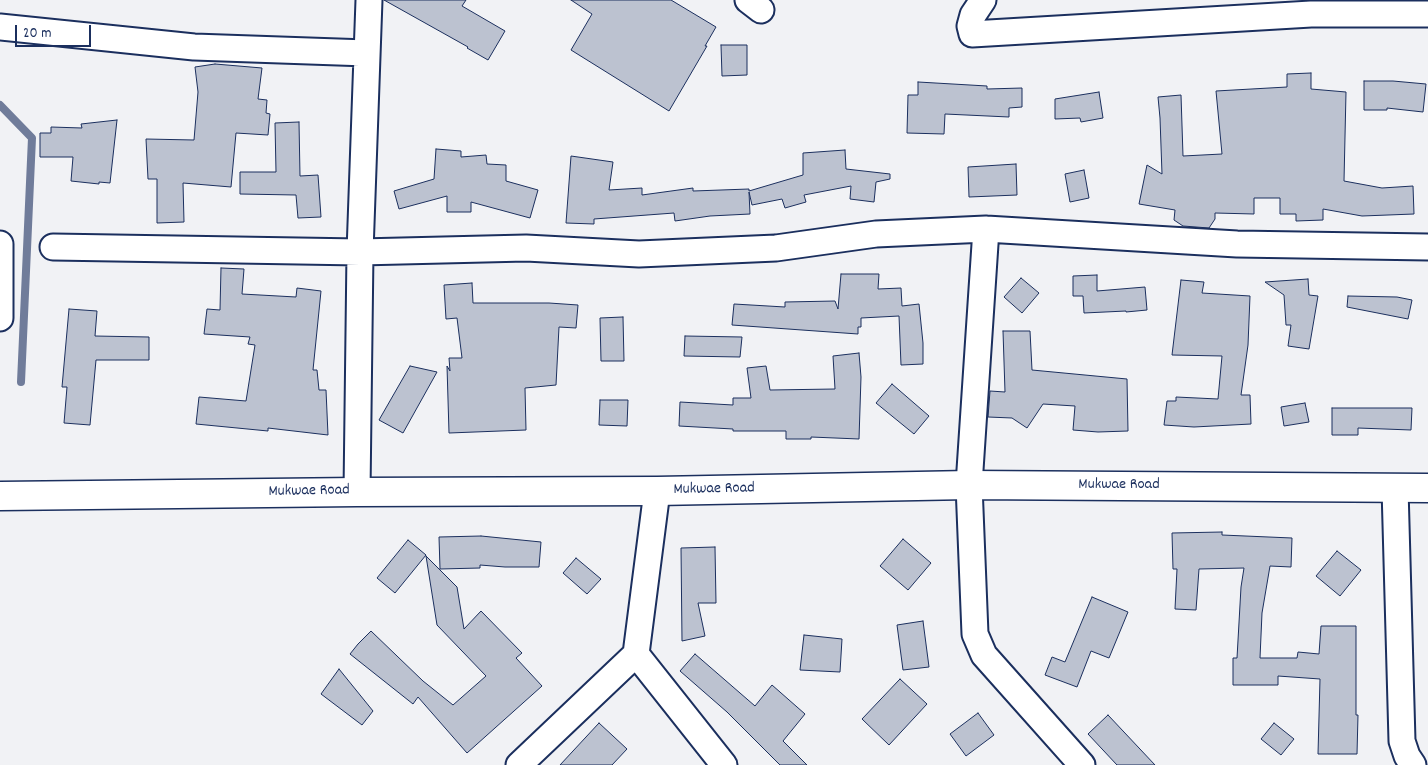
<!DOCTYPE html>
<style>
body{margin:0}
#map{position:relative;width:1428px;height:765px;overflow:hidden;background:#f1f2f5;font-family:Dekko,sans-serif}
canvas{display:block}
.scale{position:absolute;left:15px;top:25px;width:76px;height:22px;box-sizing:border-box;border:2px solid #1b2f5e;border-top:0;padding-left:6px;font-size:15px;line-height:18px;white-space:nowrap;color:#1b2f5e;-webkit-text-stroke:4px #fff;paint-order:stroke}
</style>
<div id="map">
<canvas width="1428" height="765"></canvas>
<div class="scale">20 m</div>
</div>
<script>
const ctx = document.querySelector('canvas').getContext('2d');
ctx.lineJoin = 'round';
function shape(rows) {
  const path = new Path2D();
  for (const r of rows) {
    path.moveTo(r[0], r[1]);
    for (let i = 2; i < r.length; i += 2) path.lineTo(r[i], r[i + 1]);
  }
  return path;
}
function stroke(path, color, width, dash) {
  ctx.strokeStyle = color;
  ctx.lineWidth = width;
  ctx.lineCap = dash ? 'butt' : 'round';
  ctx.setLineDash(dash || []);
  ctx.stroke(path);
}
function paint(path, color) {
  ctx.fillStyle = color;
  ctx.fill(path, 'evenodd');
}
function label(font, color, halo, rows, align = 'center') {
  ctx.font = font + ' Dekko,sans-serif';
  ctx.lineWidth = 4;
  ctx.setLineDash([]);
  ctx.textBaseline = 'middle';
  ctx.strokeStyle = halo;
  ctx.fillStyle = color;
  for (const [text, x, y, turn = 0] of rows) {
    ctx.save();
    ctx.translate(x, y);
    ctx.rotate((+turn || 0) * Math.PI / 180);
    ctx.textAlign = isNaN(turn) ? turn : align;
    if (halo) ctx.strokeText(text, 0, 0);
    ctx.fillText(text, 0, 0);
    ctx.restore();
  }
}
const stream = shape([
 [0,105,32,138,21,382]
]);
const building = shape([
 [384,0,466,0,462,6,505,31,488,60,467,48,468,47,384,0],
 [571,0,671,0,716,27,705,46,707,46,669,111,571,50,592,14,571,0],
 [721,45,747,45,747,75,722,76,721,45],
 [215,64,262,68,258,99,267,100,266,113,270,114,268,135,236,133,231,187,183,183,184,222,157,223,157,179,148,179,146,139,194,140,198,92,195,67,215,64],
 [1311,73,1311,89,1346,92,1344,181,1382,188,1413,186,1414,214,1362,216,1323,209,1323,220,1296,221,1296,214,1280,214,1280,198,1254,198,1254,214,1215,213,1215,219,1209,228,1183,226,1174,220,1175,210,1139,204,1147,165,1162,174,1160,118,1158,97,1181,95,1183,156,1222,154,1216,91,1287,87,1287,74,1311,73],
 [1364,81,1393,81,1426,84,1423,112,1387,108,1387,110,1364,110,1364,81],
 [918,82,987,86,987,89,1022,88,1022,107,1009,108,1009,117,945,114,944,134,907,133,908,95,918,95,918,82],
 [1099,92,1103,118,1081,122,1080,118,1055,119,1055,99,1099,92],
 [117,120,110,183,99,182,99,184,71,181,73,157,40,157,40,133,51,133,51,127,82,128,81,124,117,120],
 [299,122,300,176,318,175,321,217,298,218,296,195,240,194,240,172,276,172,275,123,299,122],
 [436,149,461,151,461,157,486,155,487,164,506,165,506,181,538,190,530,218,471,202,471,212,447,212,447,196,399,209,394,191,434,179,436,149],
 [845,150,846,169,890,174,890,179,876,182,874,202,850,199,851,186,804,195,806,202,785,208,782,199,752,205,749,192,750,214,710,216,675,221,674,213,594,219,594,224,566,223,571,156,613,162,609,190,642,188,642,195,693,188,693,191,749,189,749,191,803,175,803,153,845,150],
 [1016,164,1017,195,969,197,968,167,1016,164],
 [1084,170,1089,198,1070,202,1065,174,1084,170],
 [221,268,244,269,242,294,296,297,297,288,321,291,313,370,317,370,319,390,326,390,328,435,268,428,268,431,196,424,199,397,246,401,255,345,248,344,250,337,204,334,207,309,220,310,221,268],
 [841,274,879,274,878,289,901,288,902,306,919,304,923,343,923,364,901,365,899,316,861,318,861,327,858,327,858,334,732,325,734,304,785,307,785,302,835,301,838,309,841,274],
 [1097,275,1097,291,1145,287,1147,310,1126,312,1126,311,1084,313,1083,296,1073,296,1073,276,1097,275],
 [1021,278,1039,293,1022,313,1004,297,1021,278],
 [1308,279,1309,295,1318,296,1309,349,1288,346,1291,325,1286,325,1284,295,1265,282,1308,279],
 [1181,280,1204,282,1202,293,1250,296,1248,345,1241,395,1250,395,1251,424,1194,427,1164,425,1167,401,1176,401,1176,397,1218,399,1222,356,1172,355,1181,280],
 [472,283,473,303,549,303,578,305,576,328,559,327,556,385,525,388,526,430,449,433,447,366,450,371,449,358,462,358,457,318,446,319,444,285,472,283],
 [1348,296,1397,297,1412,300,1408,319,1347,307,1348,296],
 [69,309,97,311,95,336,149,337,149,360,96,360,90,425,64,423,67,387,62,387,69,309],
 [623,317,624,361,601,361,600,318,623,317],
 [1003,331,1030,331,1032,370,1127,379,1128,431,1098,432,1073,430,1075,406,1043,404,1027,428,1012,418,988,417,990,391,1005,392,1003,331],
 [685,336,742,337,740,357,684,356,685,336],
 [859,353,861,377,859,439,811,437,811,439,786,439,786,431,733,431,733,429,679,426,680,402,733,405,733,398,751,398,747,368,766,366,770,390,835,389,833,356,859,353],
 [410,366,437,372,403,433,379,420,410,366],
 [892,384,929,416,914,434,876,403,892,384],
 [600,400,628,400,627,426,599,425,600,400],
 [1305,403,1309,422,1284,426,1281,407,1305,403],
 [1332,408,1412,408,1411,430,1358,428,1358,435,1332,435,1332,408],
 [1222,532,1222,535,1292,538,1291,567,1270,566,1262,613,1260,658,1297,658,1298,652,1319,654,1321,626,1356,626,1356,715,1358,715,1357,754,1318,754,1320,679,1278,676,1278,685,1233,685,1233,658,1237,658,1241,587,1244,568,1199,569,1196,610,1175,609,1177,569,1173,569,1172,533,1222,532],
 [481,536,541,542,539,567,505,567,480,565,480,568,440,569,439,537,481,536],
 [903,539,931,563,908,590,880,566,903,539],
 [408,540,426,555,395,593,377,578,408,540],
 [715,547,716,603,698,603,705,636,682,641,681,548,715,547],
 [1337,551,1361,570,1340,596,1316,576,1337,551],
 [426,556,457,587,464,629,481,611,522,653,516,658,542,686,467,753,418,697,413,704,350,654,358,644,371,631,423,681,453,705,486,676,437,625,426,556],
 [576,558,601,579,587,594,563,573,576,558],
 [1092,597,1128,612,1109,658,1091,651,1077,687,1045,675,1052,657,1065,662,1092,597],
 [923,621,929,667,903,670,897,625,923,621],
 [804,635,842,639,840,672,800,670,804,635],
 [695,654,755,706,772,685,805,714,783,741,807,765,780,765,727,712,680,671,695,654],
 [339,669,373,711,362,725,321,694,339,669],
 [900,679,927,704,889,745,862,719,900,679],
 [978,713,994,735,966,756,950,734,978,713],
 [1108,715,1155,765,1117,765,1088,734,1108,715],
 [599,723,627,749,612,765,560,765,599,723],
 [1274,723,1294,739,1281,755,1261,739,1274,723]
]);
const minor = shape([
 [748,0,761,10],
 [983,0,973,15,970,26,972,34,1311,14,1428,14],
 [0,27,194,47,367,53],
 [986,229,969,485,975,634,984,655,1082,765],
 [0,244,0,318],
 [53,247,360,252,526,248,639,254,776,248,876,234,986,229,1237,244,1428,247],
 [1395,488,1402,741,1407,756,1413,765],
 [357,492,360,252,369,0],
 [636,654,724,765],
 [519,765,636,654,657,491]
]);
const tertiary = shape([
 [0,496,357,492,657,491,969,485,1428,488]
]);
const streetNames = [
 ["Mukwae Road",1119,486],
 ["Mukwae Road",714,490,-1],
 ["Mukwae Road",309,492,-1]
];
stroke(stream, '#707c9a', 8);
paint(building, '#bcc2d0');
stroke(building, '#1b2f5e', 1);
stroke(minor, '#1b2f5e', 29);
stroke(tertiary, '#1b2f5e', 31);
stroke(minor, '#fff', 25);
stroke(tertiary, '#fff', 28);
label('16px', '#1b2f5e', '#fff', streetNames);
</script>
